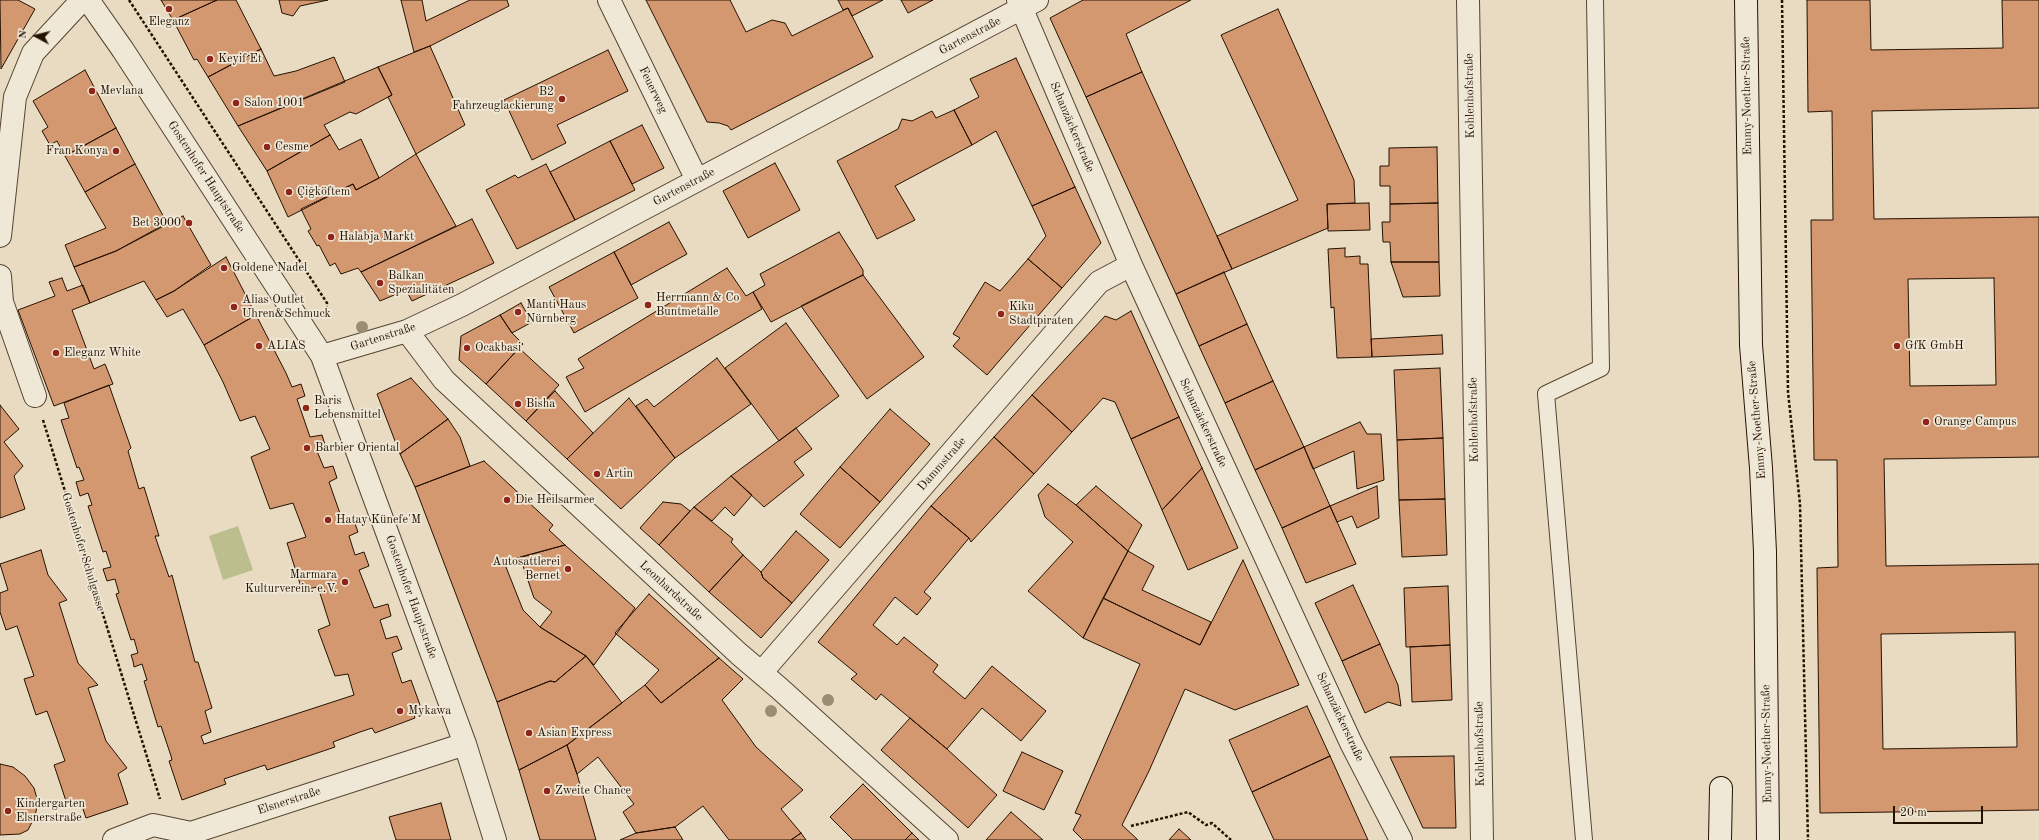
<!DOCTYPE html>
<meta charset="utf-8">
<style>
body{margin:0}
#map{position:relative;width:2039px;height:840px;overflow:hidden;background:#e8dbc2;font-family:"Old Standard TT",serif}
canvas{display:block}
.north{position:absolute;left:16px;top:16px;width:40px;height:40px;-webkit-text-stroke:3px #f0e8d7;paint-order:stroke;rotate:277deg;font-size:11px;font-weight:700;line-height:16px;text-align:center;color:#251100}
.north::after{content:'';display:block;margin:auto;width:14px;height:18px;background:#251100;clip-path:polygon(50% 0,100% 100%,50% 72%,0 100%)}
.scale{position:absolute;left:1893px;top:806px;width:90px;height:18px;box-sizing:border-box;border:2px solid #251100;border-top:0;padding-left:5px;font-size:12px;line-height:14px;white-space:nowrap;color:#251100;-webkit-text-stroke:3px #f0e8d7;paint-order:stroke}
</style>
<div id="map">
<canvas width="2039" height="840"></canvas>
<div class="north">N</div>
<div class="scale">20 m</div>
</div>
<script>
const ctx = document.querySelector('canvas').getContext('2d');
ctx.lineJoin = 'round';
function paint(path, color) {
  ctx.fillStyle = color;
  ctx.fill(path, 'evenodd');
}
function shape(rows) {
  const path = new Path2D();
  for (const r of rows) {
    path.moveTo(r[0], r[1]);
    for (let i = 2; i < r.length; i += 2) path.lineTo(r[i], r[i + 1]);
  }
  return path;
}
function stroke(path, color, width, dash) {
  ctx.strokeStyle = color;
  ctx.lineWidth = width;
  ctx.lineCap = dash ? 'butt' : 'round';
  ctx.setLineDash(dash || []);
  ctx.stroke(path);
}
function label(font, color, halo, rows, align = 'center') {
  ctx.font = font + ' "Old Standard TT",serif';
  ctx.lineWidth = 3.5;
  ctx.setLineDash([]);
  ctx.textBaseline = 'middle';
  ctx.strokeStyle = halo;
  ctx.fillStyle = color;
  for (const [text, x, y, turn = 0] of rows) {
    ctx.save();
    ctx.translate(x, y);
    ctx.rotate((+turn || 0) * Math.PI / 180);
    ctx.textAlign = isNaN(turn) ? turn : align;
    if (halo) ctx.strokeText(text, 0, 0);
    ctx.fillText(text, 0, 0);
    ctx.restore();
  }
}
const green = shape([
 [238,526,253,570,223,580,209,536]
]);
const building = shape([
 [0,0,18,0,35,9,1,69,0,0],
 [161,0,217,0,173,20,161,0],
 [217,0,236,0,261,49,208,77,197,59,194,60,173,20,217,0],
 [279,0,328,0,300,6,293,16,282,13,279,0],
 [401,0,422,0,426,21,470,0,507,0,509,6,430,46,414,52,401,0],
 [646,0,730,0,746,32,772,20,785,23,792,36,848,8,873,57,731,130,728,126,719,123,707,122,646,0],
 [838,0,883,0,852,16,848,8,843,10,838,0],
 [901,0,933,0,908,13,901,0],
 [1083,0,1191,0,1126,34,1142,72,1086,97,1050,18,1083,0],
 [1807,0,1870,0,1871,50,2003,48,2002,0,2039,0,2039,108,1872,111,1874,219,2039,217,2039,457,1884,459,1886,566,2039,564,2039,810,1820,813,1817,568,1838,567,1837,460,1814,460,1811,220,1833,220,1832,111,1808,112,1807,0],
 [1994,278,1996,385,1910,386,1908,279,1994,278],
 [2015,632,2017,747,1883,749,1881,634,2015,632],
 [1278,9,1354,180,1355,203,1327,204,1328,228,1232,269,1217,236,1298,200,1221,35,1278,9],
 [430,46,465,125,416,154,388,97,392,95,378,67,430,46],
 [261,49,274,76,296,71,334,57,345,82,238,126,208,77,261,49],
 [608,50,628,91,557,125,566,143,532,160,504,100,608,50],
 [1016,58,1075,187,1032,206,996,131,972,145,954,110,979,97,970,79,1016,58],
 [378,67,392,95,356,114,350,112,324,125,330,135,267,171,238,126,378,67],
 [85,70,116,128,65,156,57,141,50,145,42,131,48,127,33,101,85,70],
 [1142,72,1232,269,1176,294,1086,97,1142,72],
 [954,110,972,145,895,186,915,220,877,239,837,161,898,129,902,119,912,121,932,111,936,118,954,110],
 [642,125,664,168,632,184,610,141,642,125],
 [116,128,135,164,85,192,65,156,116,128],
 [330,135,339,150,361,139,379,178,356,190,353,184,288,217,267,171,330,135],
 [610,141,635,190,575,220,550,172,610,141],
 [1437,147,1438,203,1390,204,1390,186,1380,186,1380,166,1389,166,1389,148,1437,147],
 [416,154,456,226,361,272,358,268,341,274,335,263,330,266,319,245,317,246,308,231,311,229,301,209,353,184,356,190,379,178,416,154],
 [775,163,800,210,748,238,723,191,775,163],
 [135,164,167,223,116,251,74,267,65,245,106,228,85,192,135,164],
 [546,164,575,220,517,249,486,190,515,175,518,178,546,164],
 [1075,187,1101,243,1062,288,1028,259,1046,236,1032,206,1075,187],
 [1369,203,1370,230,1328,231,1327,204,1369,203],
 [1438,203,1439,262,1391,262,1390,242,1383,242,1382,222,1390,222,1390,204,1438,203],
 [183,216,211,265,174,291,156,300,144,281,90,303,74,267,116,251,183,216],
 [472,219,494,263,412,301,406,290,380,301,361,272,472,219],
 [669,222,687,254,631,285,614,252,669,222],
 [839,232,863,270,863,275,771,322,753,292,765,285,760,274,839,232],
 [1345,248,1345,257,1360,256,1360,264,1368,264,1372,357,1337,358,1334,307,1331,308,1328,249,1345,248],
 [614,252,638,298,574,333,549,287,614,252],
 [226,257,256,315,204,345,183,309,167,317,156,300,174,291,226,257],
 [1028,259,1062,288,987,375,953,346,960,338,953,334,985,282,1000,291,1028,259],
 [1391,262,1439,262,1440,296,1403,297,1391,262],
 [727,268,746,296,753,292,762,309,585,412,566,377,584,368,578,359,727,268],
 [1224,272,1247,324,1199,346,1176,294,1224,272],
 [863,275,924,357,867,399,801,306,863,275],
 [62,278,67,291,83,285,90,303,72,310,94,369,105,364,113,384,54,406,18,310,55,296,49,282,62,278],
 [521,303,532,322,512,333,500,315,521,303],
 [1131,311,1179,417,1131,439,1115,402,1103,398,1072,432,1032,395,1105,316,1116,320,1131,311],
 [256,315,286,373,292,387,301,384,305,396,297,399,310,437,322,435,326,448,317,451,324,468,333,466,337,478,329,482,343,522,353,518,358,532,349,536,355,555,364,552,369,566,359,570,374,608,388,604,391,616,380,620,386,639,397,636,402,649,392,653,402,683,411,680,420,705,412,708,415,718,375,733,372,728,360,732,333,742,335,747,267,770,265,765,224,779,226,784,182,800,169,761,172,760,171,756,161,726,158,727,144,681,147,680,142,664,134,667,133,661,131,655,138,653,134,639,131,640,116,594,119,593,115,579,107,581,103,569,111,567,106,551,103,552,88,506,92,505,88,493,80,496,76,482,84,480,79,467,77,468,61,420,69,418,64,403,109,385,131,448,128,451,139,489,144,487,159,536,155,536,169,577,172,575,195,662,198,662,212,708,205,711,211,732,201,736,204,744,354,695,348,674,335,676,318,630,330,625,318,587,302,590,287,543,306,537,293,503,270,509,251,457,270,449,255,416,240,421,223,382,204,345,256,315],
 [500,315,512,333,523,344,486,384,459,360,461,336,500,315],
 [786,323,839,396,779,441,725,368,786,323],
 [1247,324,1273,381,1225,403,1199,346,1247,324],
 [1442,335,1443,354,1372,357,1371,339,1442,335],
 [519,348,559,385,526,421,486,384,519,348],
 [717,358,751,404,675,458,636,406,647,399,654,407,717,358],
 [1440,368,1443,438,1397,440,1394,370,1440,368],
 [411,378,448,419,400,454,377,394,411,378],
 [1273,381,1304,447,1255,470,1225,403,1273,381],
 [555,391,593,433,567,459,526,421,555,391],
 [1032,395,1072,432,1034,474,994,437,1032,395],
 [629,398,675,458,621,509,567,459,629,398],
 [0,405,19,429,4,442,23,466,14,476,25,509,0,518,0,405],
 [890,409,930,444,880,502,840,467,890,409],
 [1179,417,1202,468,1162,510,1131,439,1179,417],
 [448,419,460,437,470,466,415,487,400,454,448,419],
 [1360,422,1367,434,1381,434,1384,480,1357,489,1354,451,1313,469,1304,447,1360,422],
 [796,428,812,449,794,462,804,475,764,507,731,476,796,428],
 [994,437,1034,474,971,542,969,538,931,506,994,437],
 [1443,438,1445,499,1399,500,1397,440,1443,438],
 [1304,447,1330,506,1282,528,1255,470,1304,447],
 [484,461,553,525,549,530,565,545,504,562,523,610,540,627,586,656,555,682,550,681,497,702,415,487,484,461],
 [840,467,880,502,840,548,800,514,840,467],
 [1202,468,1238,548,1188,570,1162,510,1202,468],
 [731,476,752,495,734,516,725,507,712,521,694,507,731,476],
 [1048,484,1076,505,1128,551,1083,638,1028,591,1073,542,1045,517,1038,495,1048,484],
 [1096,486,1142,525,1128,551,1076,505,1096,486],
 [1377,486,1379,518,1357,528,1352,516,1337,522,1330,506,1377,486],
 [1445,499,1447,555,1402,557,1399,500,1445,499],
 [663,502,681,504,690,511,659,545,640,528,663,502],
 [931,506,969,538,924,592,931,598,917,615,895,597,873,625,897,645,904,637,938,665,933,672,965,699,992,666,1046,711,1021,741,982,708,947,749,881,694,876,700,851,679,857,674,818,642,931,506],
 [1330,506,1356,564,1306,583,1282,528,1330,506],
 [694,507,733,539,731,542,743,555,709,592,659,545,694,507],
 [796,531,829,560,792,603,763,578,761,572,796,531],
 [565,545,635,608,594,665,586,656,540,627,552,612,534,598,520,557,565,545],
 [41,550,48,575,67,600,59,603,78,663,98,685,88,688,106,741,127,768,118,774,128,804,86,818,80,800,67,804,54,765,65,761,47,711,36,715,24,679,34,676,17,626,6,630,0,612,0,593,8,590,0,564,41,550],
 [1128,551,1154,566,1142,590,1211,622,1200,645,1103,598,1128,551],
 [743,555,761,572,763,578,792,603,761,638,709,592,743,555],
 [1243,560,1299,685,1235,710,1185,689,1149,771,1122,825,1138,840,1083,840,1073,830,1081,815,1075,813,1140,664,1083,638,1103,598,1200,645,1243,560],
 [1353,585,1380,644,1342,661,1315,603,1353,585],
 [1448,586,1450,645,1406,647,1404,588,1448,586],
 [649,594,719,658,661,703,645,685,659,670,615,633,649,594],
 [1380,644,1398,685,1401,706,1388,702,1365,713,1342,661,1380,644],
 [1450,645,1452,700,1412,702,1410,647,1450,645],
 [586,656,622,703,567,745,519,770,497,702,550,681,555,682,586,656],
 [719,658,743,679,722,700,756,747,803,790,781,809,801,833,791,840,729,840,703,806,675,827,636,833,623,812,634,804,598,757,577,774,567,745,645,685,661,703,719,658],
 [1307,706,1330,756,1252,792,1229,740,1307,706],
 [910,718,947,749,997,795,968,828,881,750,910,718],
 [567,745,577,774,596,840,540,840,519,770,567,745],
 [1022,752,1063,771,1044,810,1003,791,1022,752],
 [1330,756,1368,840,1274,840,1252,792,1330,756],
 [1454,756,1456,828,1423,828,1390,757,1454,756],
 [0,764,13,767,25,776,34,788,38,802,35,816,28,830,20,834,0,835,0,764],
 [863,784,912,833,905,840,853,840,830,817,863,784],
 [441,803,451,840,396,840,389,817,441,803],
 [1011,812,1043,840,986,840,1011,812],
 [675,827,683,840,620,840,636,833,675,827],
 [1179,829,1191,840,1169,840,1179,829],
 [801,833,806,840,791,840,801,833],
 [912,833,919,840,905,840,912,833]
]);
const path = shape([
 [129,0,327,303,326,312],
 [1782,0,1788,392,1800,504,1808,840],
 [43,420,160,799],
 [1131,826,1188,812,1206,825,1212,823,1231,840]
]);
const service = shape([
 [1584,840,1546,394,1601,368,1595,0]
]);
const minor = shape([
 [88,0,123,50,322,356,465,744,495,840],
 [609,0,697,180],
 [1018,0,1131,265,1351,743,1401,840],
 [1468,0,1482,840],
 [0,236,15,97,33,53,82,0],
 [0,276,2,302,35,396],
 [407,331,444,380,739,654,779,688,947,840],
 [322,356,407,331,462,305,1037,0],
 [761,673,1099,282,1131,265],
 [114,840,153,825,191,833,465,744]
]);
const secondary = shape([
 [1746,0,1751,345,1761,468,1765,552,1768,840],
 [1720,840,1721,788]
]);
const trees = [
 [362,327],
 [828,700],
 [771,711]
];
const markers = [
 [169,9,4,"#8f2418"],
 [210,59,4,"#8f2418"],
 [92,91,4,"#8f2418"],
 [562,99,4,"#8f2418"],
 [236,103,4,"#8f2418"],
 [267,147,4,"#8f2418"],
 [116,151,4,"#8f2418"],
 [289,192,4,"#8f2418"],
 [189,223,4,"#8f2418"],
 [331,237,4,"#8f2418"],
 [224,268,4,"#8f2418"],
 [380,283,4,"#8f2418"],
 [648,305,4,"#8f2418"],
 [234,307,4,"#8f2418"],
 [518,312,4,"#8f2418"],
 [1001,314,4,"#8f2418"],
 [259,346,4,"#8f2418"],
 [1897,346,4,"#8f2418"],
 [467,348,4,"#8f2418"],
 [56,353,4,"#8f2418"],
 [518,404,4,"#8f2418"],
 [306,408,4,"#8f2418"],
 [1926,422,4,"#8f2418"],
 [307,448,4,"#8f2418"],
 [597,474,4,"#8f2418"],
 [507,500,4,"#8f2418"],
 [328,520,4,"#8f2418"],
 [568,569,4,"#8f2418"],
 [345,582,4,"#8f2418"],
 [400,711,4,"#8f2418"],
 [529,733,4,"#8f2418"],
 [547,791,4,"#8f2418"],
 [8,811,4,"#8f2418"]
];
const poiNames = [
 ["Eleganz",169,22,"center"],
 ["Keyif Et",218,59],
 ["Mevlana",100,91],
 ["B2",554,92,"right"],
 ["Fahrzeuglackierung",554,106,"right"],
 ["Salon 1001",244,103],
 ["Cesme",275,147],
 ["Fran Konya",108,151,"right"],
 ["Çiğköftem",297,192],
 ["Bet 3000",181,223,"right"],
 ["Halabja Markt",339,237],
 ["Goldene Nadel",232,268],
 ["Balkan",388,276],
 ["Spezialitäten",388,290],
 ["Herrmann & Co",656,298],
 ["Buntmetalle",656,312],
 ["Alias Outlet",242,300],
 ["Uhren&Schmuck",242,314],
 ["Manti Haus",526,305],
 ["Nürnberg",526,319],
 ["Kiku",1009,307],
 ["Stadtpiraten",1009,321],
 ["ALIAS",267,346],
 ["GfK GmbH",1905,346],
 ["Ocakbasi",475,348],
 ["Eleganz White",64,353],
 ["Baris",314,401],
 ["Lebensmittel",314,415],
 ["Bisha",526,404],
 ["Orange Campus",1934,422],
 ["Barbier Oriental",315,448],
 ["Artin",605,474],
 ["Die Heilsarmee",515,500],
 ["Hatay Künefe'M",336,520],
 ["Autosattlerei",560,562,"right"],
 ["Bernet",560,576,"right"],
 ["Marmara",337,575,"right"],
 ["Kulturverein. e.V.",337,589,"right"],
 ["Mykawa",408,711],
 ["Asian Express",537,733],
 ["Zweite Chance",555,791],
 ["Kindergarten",16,804],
 ["Elsnerstraße",16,818]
];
const streetNames = [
 ["Gartenstraße",970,36,-28],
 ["Feuerweg",653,90,64],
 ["Kohlenhofstraße",1470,96,-91],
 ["Emmy-Noether-Straße",1747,96,-91],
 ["Schanzäckerstraße",1072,127,67],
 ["Gostenhofer Hauptstraße",206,177,57],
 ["Gartenstraße",684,187,-28],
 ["Gartenstraße",383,337,-18],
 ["Kohlenhofstraße",1474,420,-91],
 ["Emmy-Noether-Straße",1757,420,-95],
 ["Schanzäckerstraße",1203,423,65],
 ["Dammstraße",942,464,-49],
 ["Gostenhofer Schulgasse",83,552,73],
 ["Leonhardstraße",671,591,43],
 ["Gostenhofer Hauptstraße",411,597,70],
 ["Schanzäckerstraße",1340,717,65],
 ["Kohlenhofstraße",1480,744,-91],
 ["Emmy-Noether-Straße",1767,744,-91],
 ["Elsnerstraße",289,801,-18]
];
paint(green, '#bdbe8e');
paint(building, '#d49871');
stroke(building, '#251100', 1);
stroke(service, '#564430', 18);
stroke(minor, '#564430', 24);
stroke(secondary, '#251100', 24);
stroke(path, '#251100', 2.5, [3, 2]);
stroke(service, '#f0e8d7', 16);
stroke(minor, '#f0e8d7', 22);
stroke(secondary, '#f0e8d7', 22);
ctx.fillStyle = '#9a8d73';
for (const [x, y] of trees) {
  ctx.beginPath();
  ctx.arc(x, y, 6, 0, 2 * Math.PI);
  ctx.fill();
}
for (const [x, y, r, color] of markers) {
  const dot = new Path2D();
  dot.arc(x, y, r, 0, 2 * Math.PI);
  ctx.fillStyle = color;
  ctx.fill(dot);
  stroke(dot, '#f0e8d7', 1.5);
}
label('12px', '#251100', '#f0e8d7', poiNames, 'left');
label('12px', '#251100', '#f0e8d7', streetNames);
</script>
